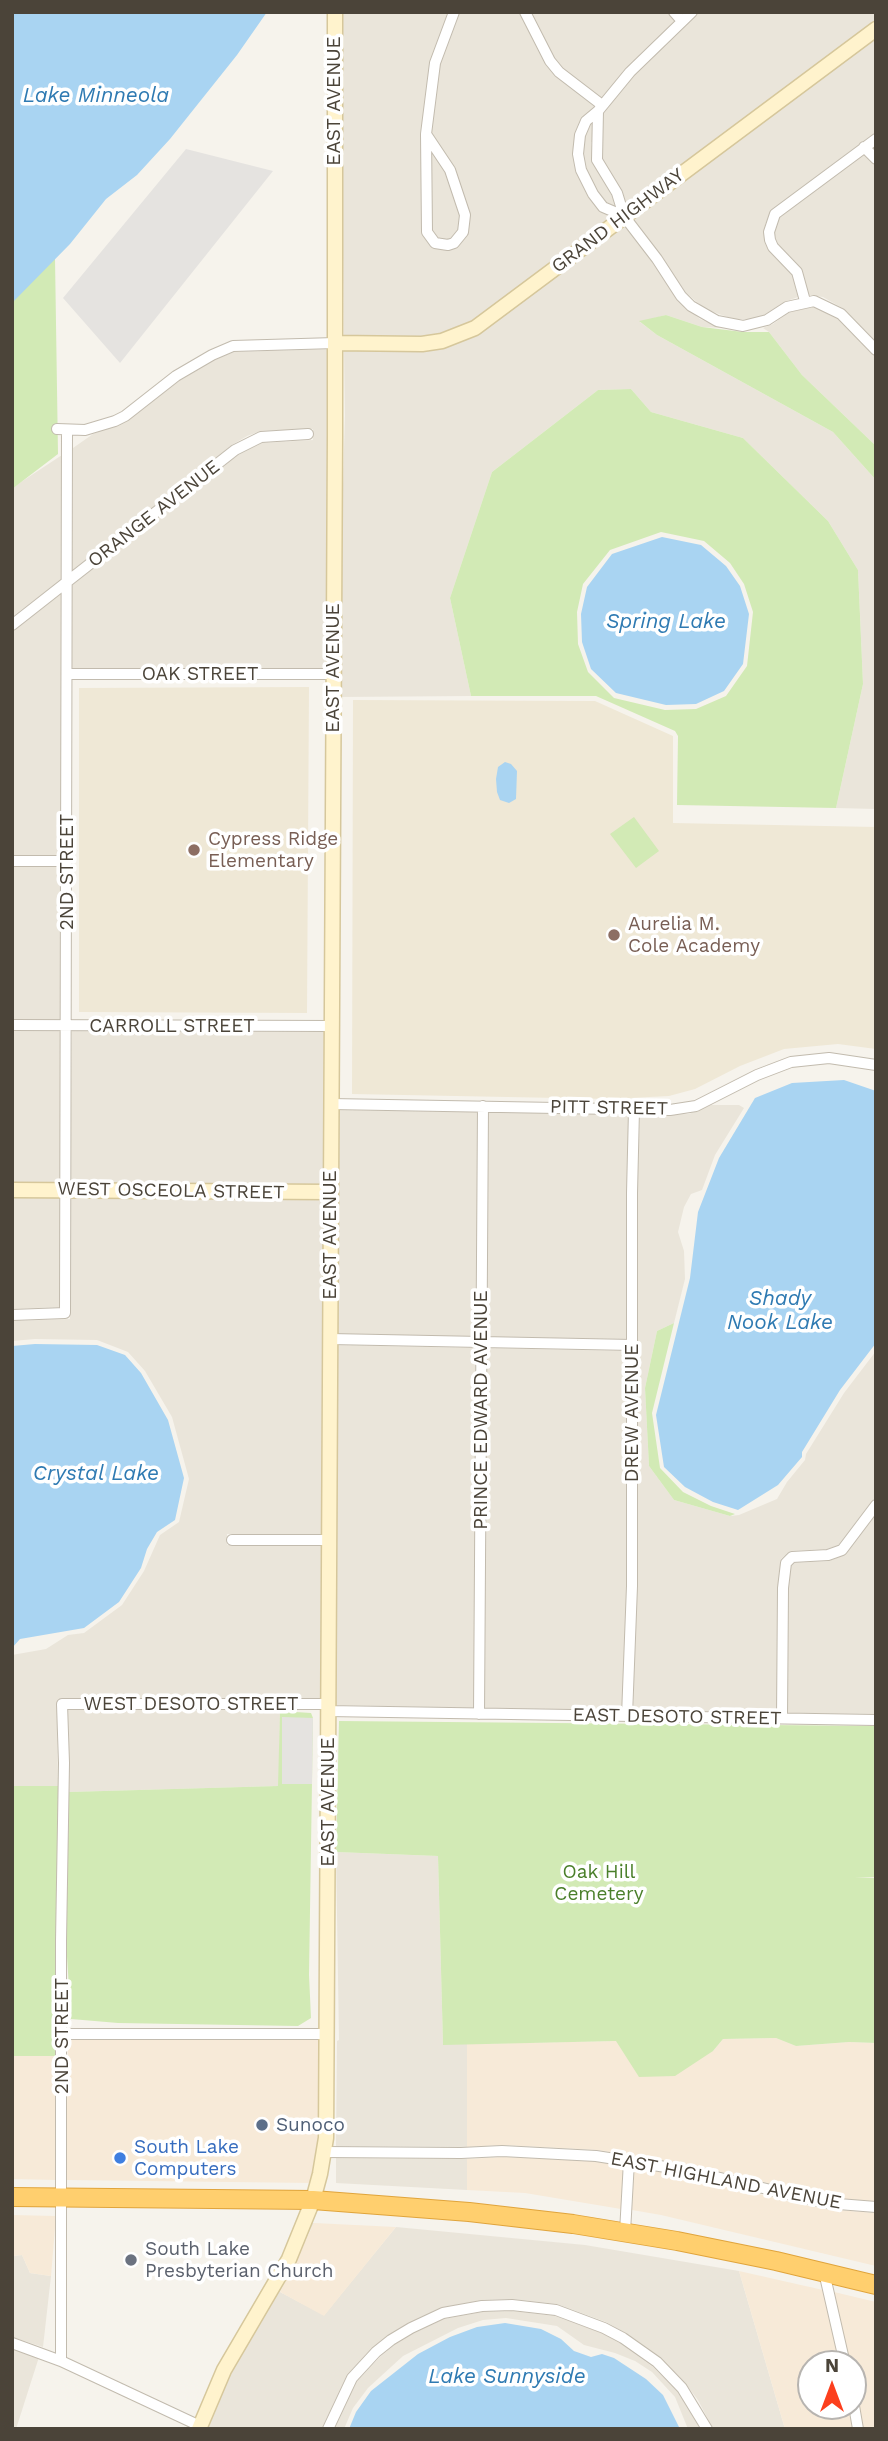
<!DOCTYPE html>
<style>
body{margin:0}
#map{position:relative;width:888px;height:2441px;overflow:hidden;background:#f6f3ec;font-family:"Work Sans",sans-serif}
canvas{display:block}
.frame{position:absolute;inset:0;border:14px solid #4b4439;pointer-events:none}
.north{position:absolute;left:797px;top:2350px;width:70px;height:70px;box-sizing:border-box;background:#fff;border:2px solid #b7b4b0;border-radius:50%;rotate:0deg;font-size:19px;font-weight:700;line-height:28px;text-align:center;color:#4b4439}
.north::after{content:'';display:block;margin:auto;width:24px;height:32px;background:#fc3f1d;clip-path:polygon(50% 0,100% 100%,50% 72%,0 100%)}
</style>
<div id="map">
<canvas width="888" height="2441"></canvas>
<div class="frame"></div>
<div class="north">N</div>
</div>
<script>
const ctx = document.querySelector('canvas').getContext('2d');
ctx.lineJoin = 'round';
function paint(path, color) {
  ctx.fillStyle = color;
  ctx.fill(path, 'evenodd');
}
function shape(rows) {
  const path = new Path2D();
  for (const r of rows) {
    path.moveTo(r[0], r[1]);
    for (let i = 2; i < r.length; i += 2) path.lineTo(r[i], r[i + 1]);
  }
  return path;
}
function stroke(path, color, width, dash) {
  ctx.strokeStyle = color;
  ctx.lineWidth = width;
  ctx.lineCap = dash ? 'butt' : 'round';
  ctx.setLineDash(dash || []);
  ctx.stroke(path);
}
function label(font, color, halo, rows, align = 'center') {
  ctx.font = font + ' "Work Sans",sans-serif';
  ctx.lineWidth = 7;
  ctx.setLineDash([]);
  ctx.textBaseline = 'middle';
  ctx.strokeStyle = halo;
  ctx.fillStyle = color;
  for (const [text, x, y, turn = 0] of rows) {
    ctx.save();
    ctx.translate(x, y);
    ctx.rotate((+turn || 0) * Math.PI / 180);
    ctx.textAlign = isNaN(turn) ? turn : align;
    if (halo) ctx.strokeText(text, 0, 0);
    ctx.fillText(text, 0, 0);
    ctx.restore();
  }
}
const residential = shape([
 [340,12,876,12,876,22,626,207,621,190,602,158,601,141,591,142,592,160,612,196,615,206,606,202,597,190,585,168,583,147,573,149,576,173,588,197,599,211,612,217,472,323,441,335,422,338,344,337],
 [876,36,876,132,772,210,766,222,764,230,765,243,770,251,792,275,798,297,784,302,765,315,750,319,733,319,705,309,685,292,664,260,631,217],
 [864,154,876,167,876,342,844,309,823,297,809,295,800,267,777,243,774,232,779,218],
 [623,223,653,263,678,301,700,319,721,328,702,327,666,315,640,322,657,335,833,432,876,480,876,809,836,808,863,684,858,570,828,521,743,438,651,412,631,389,598,390,492,472,450,598,471,696,339,697,339,622,345,416,344,349,444,346],
 [813,307,838,318,876,358,876,446,802,375,769,332,763,328,773,324,789,312],
 [330,349,328,668,72,668,72,585,238,455,262,443,313,440,313,429,261,431,247,436,232,445,72,571,73,448,93,434,127,421,179,381,214,360,234,352],
 [62,455,62,579,12,617,12,488],
 [62,593,61,855,12,855,12,632],
 [12,866,61,867,62,1020,12,1020],
 [12,1031,61,1031,60,1184,12,1184],
 [72,1031,326,1032,325,1187,70,1184],
 [711,1105,739,1105,744,1108,715,1155,702,1190,691,1194,684,1207,678,1232,684,1251,685,1279,674,1323,657,1331,645,1388,649,1466,674,1500,730,1516,739,1515,777,1499,787,1482,805,1460,806,1454,844,1393,876,1351,876,1496,839,1545,827,1549,790,1551,781,1559,778,1588,777,1712,633,1711,637,1586,637,1194,640,1115,689,1114],
 [336,1110,478,1112,476,1337,335,1334],
 [488,1112,629,1115,627,1193,627,1339,486,1337],
 [12,1195,60,1195,60,1307,12,1309],
 [70,1195,325,1198,324,1535,227,1534,227,1545,324,1546,323,1698,62,1698,57,1704,58,1786,12,1786,12,1655,46,1649,68,1635,84,1633,122,1605,144,1571,160,1535,179,1522,189,1479,172,1417,145,1371,128,1352,97,1340,35,1339,12,1341,12,1321,70,1319],
 [335,1345,476,1348,474,1708,333,1705],
 [486,1348,628,1351,627,1586,623,1710,484,1708],
 [876,1514,876,1714,787,1713,788,1588,790,1565,792,1563,829,1561,845,1554],
 [119,1708,280,1711,279,1786,69,1792,67,1709],
 [336,1852,438,1856,443,2044,467,2044,467,2147,336,2146,337,2041,339,2040],
 [336,2158,467,2159,467,2190,336,2183],
 [309,2222,314,2223,280,2292,324,2315,396,2227,585,2245,739,2271,785,2429,713,2429,698,2400,685,2383,660,2358,625,2333,606,2322,557,2304,512,2299,482,2300,442,2308,409,2323,388,2336,373,2348,348,2375,322,2429,205,2429,229,2373],
 [22,2255,30,2273,51,2276,43,2347,12,2337,12,2256],
 [512,2311,555,2316,602,2333,620,2343,653,2367,678,2392,701,2429,688,2429,675,2397,652,2372,635,2361,615,2353,584,2345,557,2326,506,2318,483,2320,458,2328,403,2356,368,2388,353,2408,344,2429,333,2429,356,2382,380,2357,394,2345,413,2333,444,2319,482,2312],
 [12,2349,39,2357,16,2429,12,2429]
]);
const commercial = shape([
 [776,2038,796,2046,849,2042,876,2043,876,2202,827,2197,692,2165,597,2150,503,2145,467,2147,467,2044,616,2041,713,2051,723,2039],
 [68,2039,322,2040,321,2138,312,2183,66,2180],
 [12,2056,57,2056,56,2180,12,2179],
 [503,2157,596,2161,624,2166,621,2209,525,2193,467,2190,467,2159],
 [634,2168,690,2176,790,2202,825,2209,876,2213,876,2266,661,2215,632,2210],
 [12,2215,56,2216,51,2276,30,2273,22,2255,12,2256],
 [314,2223,396,2227,324,2316,280,2292],
 [739,2271,823,2290,840,2364,811,2364,811,2406,849,2406,853,2429,785,2429],
 [834,2292,876,2302,876,2429,863,2429,853,2376,853,2364,850,2364]
]);
const education = shape([
 [309,687,307,1013,79,1012,79,688],
 [353,700,595,701,673,736,673,823,876,827,876,1049,838,1044,784,1049,740,1066,695,1089,669,1096,611,1099,352,1094]
]);
const green = shape([
 [55,258,58,454,12,489,12,294],
 [666,315,702,327,743,332,769,332,802,375,876,446,876,480,833,432,657,335,639,321],
 [631,389,651,412,743,438,828,521,858,570,863,684,836,808,677,805,678,736,675,731,596,696,471,696,450,598,492,472,598,390],
 [661,532,704,541,730,563,744,584,753,612,747,666,726,696,696,709,665,710,614,698,588,672,578,644,577,612,583,584,610,550],
 [634,817,659,851,636,868,610,834],
 [674,1323,652,1413,660,1468,683,1492,711,1506,735,1514,730,1516,674,1500,649,1466,645,1388,657,1331],
 [280,1711,311,1713,313,1718,309,1975,311,2018,298,2026,118,2023,71,2019,66,1941,69,1792,278,1786],
 [339,1721,876,1726,876,1877,855,1878,876,1878,876,2043,849,2042,796,2046,776,2038,723,2039,713,2051,675,2076,639,2077,616,2041,443,2045,438,1856,336,1852],
 [12,1786,58,1786,57,2056,12,2056]
]);
const parking = shape([
 [186,149,273,171,120,363,63,298],
 [282,1717,313,1718,312,1784,282,1784]
]);
const water = shape([
 [12,12,267,12,237,55,170,139,137,175,106,199,70,244,12,303],
 [662,537,701,545,726,566,740,586,749,614,743,664,724,691,696,704,666,705,616,693,591,669,582,642,581,614,587,587,612,554],
 [505,762,511,764,517,771,516,799,509,803,500,800,497,792,496,779,498,767],
 [844,1080,876,1091,876,1343,840,1390,802,1452,802,1457,778,1485,738,1510,713,1502,685,1487,664,1467,656,1415,690,1278,698,1212,719,1158,755,1098,792,1083],
 [35,1344,97,1345,125,1355,141,1373,168,1420,184,1478,175,1520,157,1532,147,1549,141,1568,119,1602,84,1628,20,1639,12,1648,12,1346],
 [505,2323,541,2329,561,2339,574,2351,591,2357,602,2354,614,2358,646,2379,663,2395,680,2429,349,2429,356,2412,371,2391,418,2354,450,2337,477,2327]
]);
const street = shape([
 [525,12,550,61,559,72,602,105],
 [674,12,682,21],
 [598,111,597,160,617,193,624,216,657,259,681,296,691,306,717,321,743,326,767,320,787,307,814,301,841,314,876,350],
 [426,134,450,170,465,215,463,232,454,243,448,245,435,243,427,232,426,134],
 [426,134,435,63,454,12],
 [864,147,876,159],
 [624,216,603,207,593,194,581,170,578,154,580,135,586,121,598,111,630,72,692,12],
 [805,301,797,272,773,247,770,240,769,232,775,214,876,139],
 [57,429,85,430,115,421,125,416,176,376,212,355,233,346,335,343],
 [12,625,235,450,261,437,308,434],
 [67,674,333,674],
 [12,861,67,861],
 [12,1025,331,1026],
 [331,1104,670,1110,696,1106,757,1075,791,1062,829,1058,876,1065],
 [12,1315,65,1313,67,430],
 [330,1339,633,1345],
 [232,1540,329,1540],
 [328,1711,876,1720],
 [479,1714,483,1106],
 [627,1716,632,1586,632,1193,634,1110],
 [782,1718,783,1588,786,1563,792,1557,828,1555,842,1550,876,1505],
 [63,2034,327,2034],
 [324,2152,461,2153,502,2151,596,2156,691,2171,826,2203,876,2207],
 [625,2232,629,2161],
 [824,2272,845,2364],
 [12,2343,61,2361,200,2426],
 [61,2361,61,1941,64,1763,62,1704,328,1704],
 [853,2400,858,2429],
 [328,2429,352,2378,376,2352,391,2340,411,2328,443,2313,482,2306,512,2305,556,2310,604,2328,623,2338,657,2362,682,2388,707,2429]
]);
const secondary = shape([
 [335,343,422,344,442,341,475,328,876,29],
 [12,1190,330,1192],
 [199,2429,224,2370,289,2259,313,2200,320,2174,326,2138,335,436,335,12]
]);
const highway = shape([
 [12,2197,313,2200,469,2212,573,2224,677,2241,776,2261,876,2285]
]);
const markers = [
 [194,850,7,"#8d6e63"],
 [614,935,7,"#8d6e63"],
 [262,2125,7,"#5c6f8a"],
 [120,2158,7,"#3f7fe0"],
 [131,2260,7,"#6b7280"]
];
const streetNames = [
 ["EAST AVENUE",334,101,-90],
 ["GRAND HIGHWAY",618,221,-37],
 ["ORANGE AVENUE",154,514,-38],
 ["EAST AVENUE",333,668,-90],
 ["OAK STREET",200,674],
 ["2ND STREET",67,872,-90],
 ["CARROLL STREET",172,1026],
 ["PITT STREET",609,1108,1],
 ["WEST OSCEOLA STREET",171,1191,1],
 ["EAST AVENUE",330,1235,-90],
 ["PRINCE EDWARD AVENUE",481,1410,-90],
 ["DREW AVENUE",632,1413,-90],
 ["WEST DESOTO STREET",191,1704],
 ["EAST DESOTO STREET",677,1717,1],
 ["EAST AVENUE",328,1802,-90],
 ["2ND STREET",62,2036,-90],
 ["EAST HIGHLAND AVENUE",726,2181,11]
];
const educationNames = [
 ["Cypress Ridge",208,839],
 ["Elementary",208,861],
 ["Aurelia M.",628,924],
 ["Cole Academy",628,946]
];
const parkNames = [
 ["Oak Hill",599,1872],
 ["Cemetery",599,1894]
];
const serviceNames = [
 ["Sunoco",276,2125]
];
const shopNames = [
 ["South Lake",134,2147],
 ["Computers",134,2169]
];
const worshipNames = [
 ["South Lake",145,2249],
 ["Presbyterian Church",145,2271]
];
const waterNames = [
 ["Lake Minneola",96,96],
 ["Spring Lake",666,622],
 ["Shady",780,1299],
 ["Nook Lake",780,1323],
 ["Crystal Lake",96,1474],
 ["Lake Sunnyside",507,2377]
];
paint(residential, '#eae5da');
paint(commercial, '#f7ead8');
paint(education, '#efe8d6');
paint(green, '#d2eab5');
paint(parking, '#e5e3e0');
paint(water, '#a9d4f2');
stroke(street, '#c2bbae', 12);
stroke(secondary, '#d6c79b', 17);
stroke(highway, '#e0a43c', 20);
stroke(street, '#fff', 10);
stroke(secondary, '#fff3cd', 14);
stroke(highway, '#ffcf6e', 18);
for (const [x, y, r, color] of markers) {
  const dot = new Path2D();
  dot.arc(x, y, r, 0, 2 * Math.PI);
  ctx.fillStyle = color;
  ctx.fill(dot);
  stroke(dot, '#fff', 2.5);
}
label('19px', '#4b4439', '#fff', streetNames);
label('19px', '#785e54', '#fff', educationNames, 'left');
label('19px', '#4a7f2a', '#fff', parkNames);
label('19px', '#4e5e75', '#fff', serviceNames, 'left');
label('19px', '#366cbe', '#fff', shopNames, 'left');
label('19px', '#5b616d', '#fff', worshipNames, 'left');
label('italic 21px', '#2e7ab2', '#fff', waterNames);
</script>
